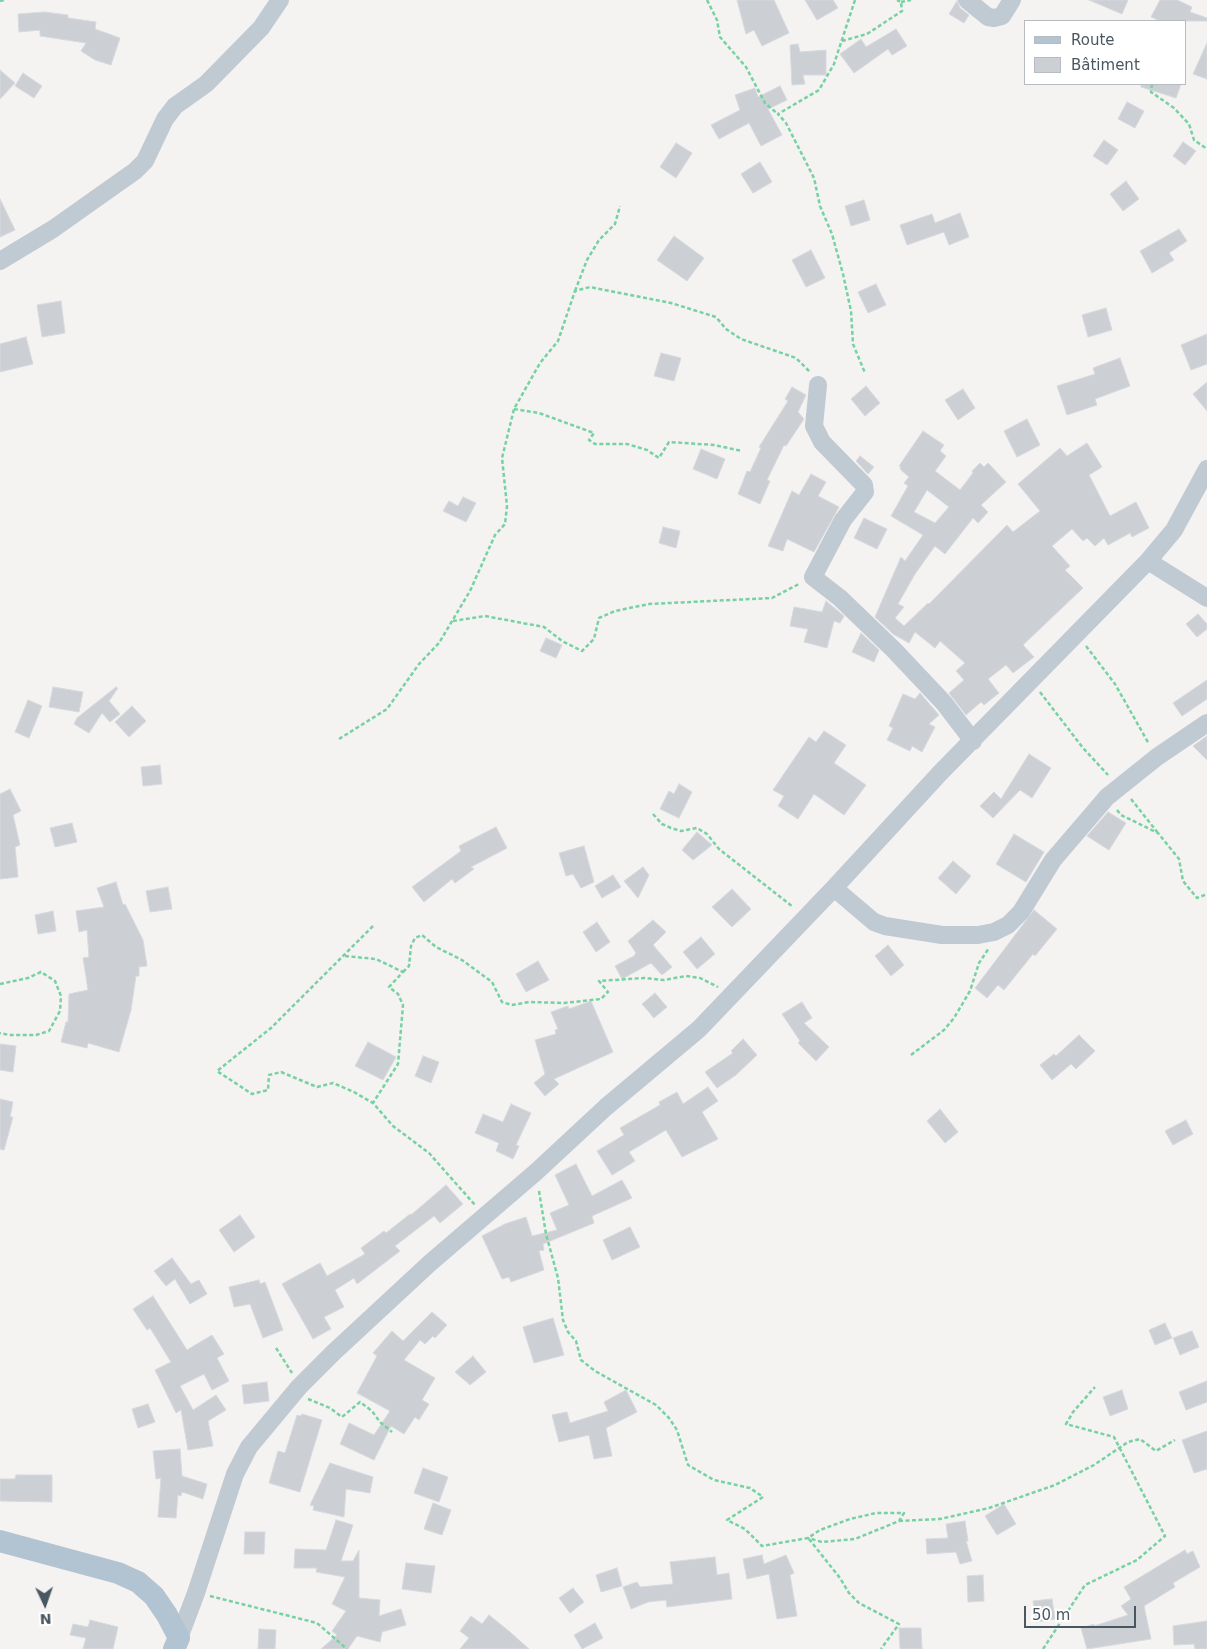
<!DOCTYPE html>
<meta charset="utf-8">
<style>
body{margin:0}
#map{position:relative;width:1207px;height:1649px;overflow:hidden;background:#f5f2f2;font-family:"DejaVu Sans",sans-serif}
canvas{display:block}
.legend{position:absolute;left:1024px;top:20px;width:162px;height:65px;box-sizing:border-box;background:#fff;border:1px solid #b6bcc0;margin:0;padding:6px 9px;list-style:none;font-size:15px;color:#495761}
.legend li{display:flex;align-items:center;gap:10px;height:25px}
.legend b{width:25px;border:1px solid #b6bcc0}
.north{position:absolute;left:20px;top:1579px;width:50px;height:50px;-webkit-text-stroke:4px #fff;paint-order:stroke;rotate:177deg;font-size:14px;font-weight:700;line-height:20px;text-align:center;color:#495761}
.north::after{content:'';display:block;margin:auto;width:18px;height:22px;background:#495761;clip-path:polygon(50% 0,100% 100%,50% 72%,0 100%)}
.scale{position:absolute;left:1024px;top:1606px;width:112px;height:22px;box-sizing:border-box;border:2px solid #495761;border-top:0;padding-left:6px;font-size:15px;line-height:18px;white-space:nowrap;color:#495761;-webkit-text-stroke:4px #fff;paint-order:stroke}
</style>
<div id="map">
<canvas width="1207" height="1649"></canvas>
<ul class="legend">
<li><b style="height:6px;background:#b2c3d1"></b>Route</li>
<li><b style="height:14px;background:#ccd0d5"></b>Bâtiment</li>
</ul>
<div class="north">N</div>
<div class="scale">50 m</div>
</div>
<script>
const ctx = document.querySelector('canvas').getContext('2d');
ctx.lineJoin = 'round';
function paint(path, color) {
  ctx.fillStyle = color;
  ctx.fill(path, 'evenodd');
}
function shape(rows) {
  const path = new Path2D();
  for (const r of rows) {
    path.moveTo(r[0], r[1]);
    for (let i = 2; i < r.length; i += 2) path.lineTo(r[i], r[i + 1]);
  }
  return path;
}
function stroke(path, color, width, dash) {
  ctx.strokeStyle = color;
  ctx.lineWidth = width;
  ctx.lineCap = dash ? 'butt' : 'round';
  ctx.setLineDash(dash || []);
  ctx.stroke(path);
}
const building = shape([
 [737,0,774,0,789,33,762,46,754,30,746,34,737,0],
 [805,0,833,0,838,8,817,20,805,0],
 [1089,0,1128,0,1122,14,1089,0],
 [1160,0,1177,0,1192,7,1190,12,1207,18,1207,21,1160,21,1151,17,1160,0],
 [957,1,960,8,969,15,964,23,949,14,957,1],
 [44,12,68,15,68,18,96,22,95,29,120,38,111,65,95,60,81,51,86,43,40,36,40,30,19,32,18,14,44,12],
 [896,29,907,46,892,55,888,49,854,73,840,54,861,39,866,47,896,29],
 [1207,43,1207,79,1193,74,1207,43],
 [798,44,800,52,826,50,826,75,803,75,805,84,792,85,790,45,798,44],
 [0,70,15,83,0,99,0,70],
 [23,73,42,86,34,98,15,86,23,73],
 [1141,84,1181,84,1176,98,1141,87,1141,84],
 [780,86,787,100,768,109,782,135,761,146,749,123,719,139,711,125,740,110,735,95,755,88,758,97,780,86],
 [1127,102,1144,111,1135,128,1118,119,1127,102],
 [1104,140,1118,150,1107,165,1093,156,1104,140],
 [1183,142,1196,151,1185,165,1173,156,1183,142],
 [676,143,692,153,676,178,660,167,676,143],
 [760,162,772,182,753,193,741,174,760,162],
 [1126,181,1139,199,1123,211,1110,194,1126,181],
 [0,199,15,230,0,237,0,199],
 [864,200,870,220,851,226,845,206,864,200],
 [960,213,969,237,949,245,944,232,907,245,900,225,932,214,935,223,960,213],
 [1179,229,1187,241,1169,253,1174,260,1152,273,1140,251,1179,229],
 [674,236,704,258,687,281,657,260,674,236],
 [811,250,825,278,806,287,792,260,811,250],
 [876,284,886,305,868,313,858,292,876,284],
 [61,301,65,333,42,337,37,305,61,301],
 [1106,308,1112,330,1088,337,1082,315,1106,308],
 [1207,334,1207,364,1191,370,1181,345,1207,334],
 [26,337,33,364,0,372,0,344,26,337],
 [661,353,681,358,674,381,654,376,661,353],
 [1120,358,1130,386,1095,399,1097,405,1067,415,1057,386,1095,374,1093,368,1120,358],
 [1207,382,1207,411,1193,394,1207,382],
 [866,386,880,403,865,416,851,399,866,386],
 [792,387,806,395,798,412,804,419,786,446,784,445,767,480,770,481,760,504,738,494,747,471,750,472,761,448,759,447,788,401,785,399,792,387],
 [963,389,975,408,958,420,945,400,963,389],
 [1027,419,1040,445,1017,457,1004,431,1027,419],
 [923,431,944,445,940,451,946,456,935,471,960,490,973,473,972,471,980,463,984,467,988,463,1006,482,981,505,988,512,978,523,973,518,945,554,935,546,915,574,898,604,904,607,895,618,904,626,928,603,929,604,1007,525,1013,532,1040,511,1018,484,1060,448,1067,456,1087,443,1102,467,1089,475,1110,516,1136,502,1149,528,1132,537,1130,533,1108,545,1104,538,1095,546,1087,538,1083,541,1072,529,1052,546,1070,566,1065,570,1083,588,1023,645,1034,657,1013,673,1006,665,988,679,999,693,984,705,981,702,966,715,949,693,964,680,956,671,965,663,940,641,935,648,915,632,909,643,893,634,875,617,901,557,905,561,923,535,891,516,908,486,904,483,909,477,900,469,901,467,899,466,923,431],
 [927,490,949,507,935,523,914,512,927,490],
 [701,449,725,459,717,479,693,469,701,449],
 [860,456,874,467,868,474,856,461,860,456],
 [811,474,826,482,818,496,839,507,814,552,787,539,783,551,768,546,792,491,799,495,811,474],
 [463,497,476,503,466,522,443,511,449,501,458,506,463,497],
 [864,518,887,529,877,549,854,538,864,518],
 [663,527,680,531,676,548,659,543,663,527],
 [826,601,844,616,840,623,834,621,827,648,804,642,808,629,790,626,794,607,822,612,826,601],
 [1198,614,1207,624,1207,629,1197,637,1186,624,1198,614],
 [861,633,879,650,874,662,852,652,861,633],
 [546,638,562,645,556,658,540,651,546,638],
 [1207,680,1207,699,1182,716,1173,703,1207,680],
 [53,687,83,692,79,712,49,707,53,687],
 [116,687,118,688,109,701,120,714,110,722,102,713,89,733,74,724,77,718,116,687],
 [920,693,939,715,929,724,935,727,922,752,912,746,910,751,887,740,893,728,889,726,903,694,915,699,920,693],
 [28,700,42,706,29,738,15,732,28,700],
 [132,706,146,721,129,737,115,722,132,706],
 [824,731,846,745,834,763,866,785,844,815,814,794,798,819,778,806,784,796,773,790,809,737,816,742,824,731],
 [1207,736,1207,760,1193,746,1207,736],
 [1029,754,1051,768,1032,798,1020,790,993,818,980,806,994,792,1001,799,1029,754],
 [160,765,162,784,143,786,141,767,160,765],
 [679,784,692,792,679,818,660,809,669,791,674,794,679,784],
 [10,789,21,811,13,815,20,845,15,847,18,877,0,879,0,794,10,789],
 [1108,812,1126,823,1109,850,1087,836,1108,812],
 [72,823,77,842,55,847,50,828,72,823],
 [496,827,507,848,471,867,474,869,455,883,452,879,424,902,412,887,461,851,459,846,496,827],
 [697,832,712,845,693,860,682,850,697,832],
 [1014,834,1044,852,1026,882,996,864,1014,834],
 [584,846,594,882,581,888,573,874,566,876,559,853,584,846],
 [953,861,971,876,956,894,938,878,953,861],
 [643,867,649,875,638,898,624,881,643,867],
 [613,875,621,887,602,898,595,886,613,875],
 [116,882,123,905,125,904,143,940,147,966,139,967,139,976,136,976,131,1010,119,1052,88,1043,87,1048,61,1042,66,1022,68,1022,69,994,88,990,83,958,89,957,87,930,79,932,76,911,104,907,97,888,116,882],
 [168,887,172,909,150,912,146,891,168,887],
 [732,889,751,909,732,927,712,907,732,889],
 [1034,910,1057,929,1035,956,1033,954,1004,990,998,985,987,998,975,988,1034,910],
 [53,911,56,931,38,934,35,915,53,911],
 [653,920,666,932,653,945,672,967,662,975,651,963,622,979,615,966,634,956,636,953,628,941,653,920],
 [597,922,610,942,596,952,583,932,597,922],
 [701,937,715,954,697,969,683,952,701,937],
 [888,945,904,965,891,976,875,956,888,945],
 [538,961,549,980,526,992,516,974,538,961],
 [655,993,667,1007,654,1018,642,1004,655,993],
 [591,1001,613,1052,554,1079,559,1084,545,1096,534,1083,545,1074,535,1040,556,1034,555,1030,558,1029,551,1012,568,1006,569,1009,591,1001],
 [802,1002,812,1018,804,1023,829,1047,816,1061,798,1043,800,1041,782,1014,802,1002],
 [1079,1035,1095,1051,1076,1069,1071,1064,1052,1080,1040,1065,1054,1054,1056,1056,1079,1035],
 [743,1039,757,1055,736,1075,717,1088,705,1072,733,1053,731,1051,743,1039],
 [368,1042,396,1057,383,1080,355,1066,368,1042],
 [0,1044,16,1046,13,1072,0,1070,0,1044],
 [423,1056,439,1062,431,1083,415,1076,423,1056],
 [708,1087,718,1101,702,1112,718,1139,682,1157,666,1130,629,1152,635,1161,612,1175,597,1151,624,1135,620,1128,660,1105,659,1102,677,1092,683,1104,708,1087],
 [0,1099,13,1102,10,1117,13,1117,4,1150,0,1149,0,1099],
 [511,1104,531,1113,516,1145,519,1146,513,1159,496,1151,499,1143,475,1133,483,1114,503,1122,511,1104],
 [940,1109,958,1132,945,1143,927,1121,940,1109],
 [1186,1120,1193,1134,1173,1145,1165,1131,1186,1120],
 [576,1164,592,1196,622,1180,632,1198,592,1216,594,1223,543,1244,544,1250,539,1251,544,1270,511,1282,509,1277,502,1279,482,1236,505,1224,526,1217,532,1236,557,1230,550,1213,569,1205,555,1175,576,1164],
 [446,1185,463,1204,440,1223,434,1216,395,1246,400,1251,357,1284,354,1278,335,1290,344,1307,324,1317,331,1329,313,1339,282,1284,320,1263,327,1276,365,1254,361,1248,384,1231,386,1233,410,1214,411,1215,446,1185],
 [240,1215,255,1237,234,1252,219,1230,240,1215],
 [630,1227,640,1247,612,1260,603,1240,630,1227],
 [172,1258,191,1284,199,1280,207,1294,190,1304,175,1279,166,1286,154,1271,172,1258],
 [259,1280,260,1284,265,1282,283,1330,263,1338,250,1304,234,1307,229,1287,259,1280],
 [153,1296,187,1350,212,1335,224,1354,217,1358,229,1381,212,1390,204,1374,180,1386,193,1410,216,1395,226,1410,208,1421,213,1446,188,1450,181,1410,176,1413,155,1370,171,1362,150,1328,147,1330,133,1309,153,1296],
 [432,1312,447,1325,435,1338,433,1336,425,1344,420,1340,404,1360,435,1378,422,1400,429,1404,419,1420,415,1417,404,1434,391,1426,374,1460,340,1444,349,1423,374,1435,390,1411,357,1393,377,1356,373,1353,392,1331,403,1341,432,1312],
 [553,1318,564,1355,534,1363,523,1327,553,1318],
 [1165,1323,1172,1338,1155,1345,1149,1330,1165,1323],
 [1192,1331,1199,1347,1180,1355,1173,1338,1192,1331],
 [473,1356,486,1372,470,1385,455,1372,473,1356],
 [1207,1381,1207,1402,1186,1410,1179,1392,1207,1381],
 [267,1382,269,1401,244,1404,242,1385,267,1382],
 [626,1390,637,1412,606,1428,612,1456,594,1459,589,1435,559,1442,552,1415,567,1412,570,1423,608,1411,604,1402,626,1390],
 [1122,1390,1128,1409,1110,1416,1103,1397,1122,1390],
 [148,1404,155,1422,138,1428,132,1409,148,1404],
 [302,1414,322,1420,300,1492,269,1483,278,1451,285,1453,297,1415,301,1416,302,1414],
 [1207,1431,1207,1469,1194,1473,1182,1440,1207,1431],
 [180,1449,182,1476,207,1484,203,1499,182,1492,181,1496,178,1495,176,1518,158,1517,161,1478,156,1479,153,1451,180,1449],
 [330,1463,373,1477,370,1493,346,1489,344,1517,313,1510,314,1506,310,1505,330,1463],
 [423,1468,448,1477,439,1502,414,1493,423,1468],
 [16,1475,52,1475,52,1502,0,1501,0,1479,15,1479,16,1475],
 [433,1503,451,1510,442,1535,424,1529,433,1503],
 [1004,1504,1016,1524,997,1535,985,1516,1004,1504],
 [336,1520,353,1525,341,1561,353,1561,359,1550,359,1598,380,1600,379,1616,401,1609,406,1625,382,1632,380,1642,357,1636,348,1649,321,1649,337,1635,332,1631,346,1611,332,1604,345,1577,316,1572,317,1568,294,1568,295,1549,326,1550,336,1520],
 [965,1521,968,1541,966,1541,972,1561,960,1564,956,1552,927,1554,926,1539,948,1538,946,1524,965,1521],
 [245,1532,265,1532,264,1554,244,1554,245,1532],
 [1185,1550,1187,1554,1193,1551,1200,1567,1173,1583,1175,1587,1144,1606,1151,1639,1087,1649,1081,1628,1094,1624,1094,1626,1128,1615,1121,1606,1131,1599,1124,1587,1185,1550],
 [762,1555,764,1564,786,1555,794,1573,790,1575,797,1616,777,1619,769,1574,747,1579,743,1559,762,1555],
 [715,1557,717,1575,729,1573,732,1599,667,1607,666,1600,648,1602,631,1609,623,1587,637,1582,640,1587,673,1584,670,1562,715,1557],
 [406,1563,435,1566,431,1593,402,1589,406,1563],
 [617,1568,622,1586,601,1592,596,1575,617,1568],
 [983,1575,984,1601,968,1602,967,1576,983,1575],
 [573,1588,584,1602,570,1613,559,1598,573,1588],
 [1052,1599,1055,1619,1036,1622,1033,1601,1052,1599],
 [489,1615,510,1632,529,1649,460,1649,469,1638,460,1631,471,1616,482,1624,489,1615],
 [90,1620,118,1627,113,1649,83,1649,86,1638,70,1635,73,1624,88,1627,90,1620],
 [1207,1621,1207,1649,1195,1649,1194,1644,1174,1645,1173,1626,1207,1621],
 [595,1623,603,1638,582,1649,574,1635,595,1623],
 [899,1628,921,1628,922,1649,900,1649,899,1628],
 [259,1629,276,1630,275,1649,258,1649,259,1629]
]);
const path = shape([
 [707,0,717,20,720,37,746,67,765,103,779,115],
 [855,0,834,64,819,90,778,114,786,123,814,178,820,206,832,234,843,274,851,311,853,344,865,373],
 [0,1,4,0],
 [901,2,911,0],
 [842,41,867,34,902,11,901,2,897,0],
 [1152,84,1151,92,1174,108,1189,124,1194,140,1207,149],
 [575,291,587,260,599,240,615,224,620,206],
 [514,409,539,413,594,433,589,440,595,444,627,444,647,450,659,458,669,442,714,445,742,451],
 [453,621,485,616,544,627,562,641,582,651,594,639,599,618,615,611,649,604,772,598,799,584],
 [1086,646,1115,684,1149,744],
 [1040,692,1083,748,1108,775],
 [339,739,387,709,419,664,439,643,470,591,495,535,505,524,507,506,502,458,514,409,540,363,558,341,575,291,590,287,671,303,716,317,726,329,741,339,796,358,810,372],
 [1131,799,1158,833],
 [1117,810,1121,815,1158,833,1179,859,1183,881,1197,898,1207,894],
 [653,814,662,824,671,828,681,831,697,828,707,834,719,849,793,907],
 [373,926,271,1028,217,1071,252,1094,268,1090,269,1075,281,1072,317,1087,333,1083,354,1092,373,1103,393,1126,429,1153,475,1205],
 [345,956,376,959,403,972,389,987,398,994,403,1005,398,1064,373,1103],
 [403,972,409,966,411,946,415,938,422,935,436,947,462,960,492,982,502,1002,512,1005,529,1002,564,1003,601,999,608,992,599,981,644,978,664,980,686,976,700,978,718,987],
 [0,984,28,978,41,972,55,981,61,996,60,1011,49,1031,36,1035,9,1035,0,1033],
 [911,1055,944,1030,954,1018,970,991,979,963,989,948],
 [539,1191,546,1234,558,1278,563,1320,568,1332,576,1341,581,1360,595,1371,656,1405,669,1418,677,1430,688,1465,714,1480,750,1488,763,1497,727,1520,745,1529,762,1546,808,1538,820,1530,850,1519,876,1513,904,1513,899,1521,855,1539,822,1542,808,1538],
 [276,1348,292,1373],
 [308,1399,330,1408,342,1417,360,1402,372,1411,380,1422,392,1432],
 [899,1521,940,1519,989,1508,1055,1485,1094,1465,1128,1442,1140,1439,1156,1451,1175,1440],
 [809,1539,840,1578,849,1593,859,1603,899,1624,881,1649],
 [210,1596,317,1623,347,1649],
 [1043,1649,1085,1585,1137,1560,1165,1536,1114,1437,1066,1424,1073,1412,1095,1387]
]);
const minor = shape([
 [967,0,988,17,994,18,1002,16,1012,0],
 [0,261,53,229,135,171,145,161,165,119,175,106,206,84,261,28,280,0],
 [818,385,814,426,822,442,864,485,865,492,843,520,813,577,840,598,894,650,944,703,973,741],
 [1148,561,1207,598],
 [834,888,874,922,885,926,942,935,978,935,994,932,1008,925,1021,912,1053,860,1107,797,1157,757,1207,723],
 [179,1638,196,1593,235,1474,249,1447,299,1387,334,1352,430,1263,536,1172,606,1107,699,1029,834,888,941,772,1148,561,1174,530,1207,469]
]);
const major = shape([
 [0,1541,118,1573,138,1582,154,1596,167,1615,179,1638,174,1649]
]);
paint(building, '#ccd0d5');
stroke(building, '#d6d9de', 1);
stroke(path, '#77d2a1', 2.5, [4, 2.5]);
stroke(minor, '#c0cad2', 18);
stroke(major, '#b2c3d1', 22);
</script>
